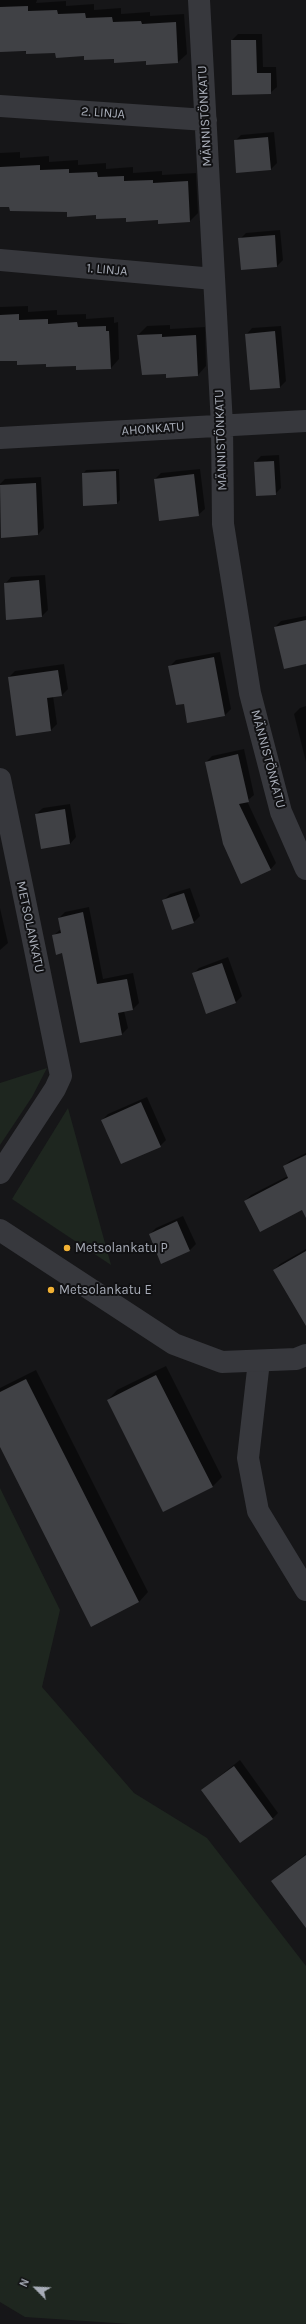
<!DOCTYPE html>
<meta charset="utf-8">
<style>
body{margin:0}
#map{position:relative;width:306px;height:2324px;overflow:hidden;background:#161618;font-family:Karla,sans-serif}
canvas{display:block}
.north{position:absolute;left:16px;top:2268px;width:40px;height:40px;-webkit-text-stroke:3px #111113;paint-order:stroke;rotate:294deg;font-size:11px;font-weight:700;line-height:16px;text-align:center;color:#a8adb8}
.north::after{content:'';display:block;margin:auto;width:14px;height:18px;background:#a8adb8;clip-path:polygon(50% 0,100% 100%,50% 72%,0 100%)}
</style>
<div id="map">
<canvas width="306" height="2324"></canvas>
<div class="north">N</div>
</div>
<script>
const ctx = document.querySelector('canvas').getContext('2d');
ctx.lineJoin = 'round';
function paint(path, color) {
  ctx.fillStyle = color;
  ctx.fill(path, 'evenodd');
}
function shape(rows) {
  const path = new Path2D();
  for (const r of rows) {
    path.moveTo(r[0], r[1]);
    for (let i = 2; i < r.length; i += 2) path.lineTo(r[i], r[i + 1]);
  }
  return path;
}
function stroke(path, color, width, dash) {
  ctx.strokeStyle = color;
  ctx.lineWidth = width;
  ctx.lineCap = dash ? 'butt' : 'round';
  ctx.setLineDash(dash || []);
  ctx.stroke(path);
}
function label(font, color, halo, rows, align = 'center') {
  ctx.font = font + ' Karla,sans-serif';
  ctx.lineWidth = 4;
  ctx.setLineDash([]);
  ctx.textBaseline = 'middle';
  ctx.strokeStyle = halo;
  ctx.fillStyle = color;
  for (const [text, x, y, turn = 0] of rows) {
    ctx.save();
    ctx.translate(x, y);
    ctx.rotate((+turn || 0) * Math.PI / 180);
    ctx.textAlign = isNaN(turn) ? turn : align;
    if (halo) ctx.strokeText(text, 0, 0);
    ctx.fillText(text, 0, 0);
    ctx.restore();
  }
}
const green = shape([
 [47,1068,32,1097,0,1145,0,1083],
 [68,1108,111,1265,12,1199],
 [0,1488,60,1610,42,1687,134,1793,207,1838,306,1966,306,2324,130,2324,25,2317,0,2302]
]);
const shadow = shape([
 [0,0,37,0,36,3,66,1,66,6,94,4,94,10,121,8,121,14,150,12,150,16,184,14,187,54,178,62,56,52,0,51],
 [238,34,262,34,263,67,276,67,277,87,270,93,232,40],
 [274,132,277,163,271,169,235,141,241,135],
 [20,152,20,158,49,156,49,162,78,160,78,165,106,163,106,169,133,167,133,173,162,171,162,175,196,173,198,213,190,221,0,206,0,153],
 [280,230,283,260,277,266,240,239,246,233],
 [28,306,28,312,57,310,57,315,86,314,86,319,114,317,114,323,118,322,119,359,111,368,18,360,0,360,0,307],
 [170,325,170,329,205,327,206,366,198,375,167,373,138,335,147,326],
 [281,326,286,381,280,387,246,335,252,328],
 [279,455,281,488,275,494,255,462,261,456],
 [119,469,120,500,117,503,84,505,83,474,86,470],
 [200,469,205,509,198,515,155,479,161,473],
 [41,477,44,528,38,534,2,537,0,484,5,479],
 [45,575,48,610,42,616,5,584,11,577],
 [306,616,306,661,275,627,281,621],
 [220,652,231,709,225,715,188,722,184,703,170,666,176,660],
 [64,664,68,689,62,695,53,696,57,724,51,730,9,677,15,671],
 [306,706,306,762,294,714,300,708],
 [244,749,254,795,247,801,276,863,270,870,206,762,212,756],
 [70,804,76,837,70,844,36,814,43,808],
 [190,888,200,916,194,922,164,900,170,894],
 [89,907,103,979,133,973,139,1003,133,1009,124,1011,128,1028,122,1034,53,936,61,929,59,918,65,912],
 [0,908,8,943,0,950],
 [228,957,242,996,236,1002,207,1013,193,974,199,968],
 [147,1097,166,1140,160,1146,102,1120,108,1114],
 [306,1153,306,1211,304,1208,245,1201,251,1195,288,1176,284,1166,290,1161],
 [183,1216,196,1244,190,1250,162,1262,150,1234,156,1228],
 [306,1249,306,1306,274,1270,280,1264],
 [166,1366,222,1477,212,1487,108,1400,117,1390],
 [36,1370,148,1592,139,1602,0,1444,0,1388],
 [240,1760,278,1813,272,1819,202,1790],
 [306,1854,306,1926,272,1881]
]);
const building = shape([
 [28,6,28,11,57,10,58,14,85,13,86,18,112,17,113,22,141,21,142,24,176,22,178,63,146,65,146,61,114,63,114,59,84,60,84,56,56,58,55,53,26,54,26,51,0,52,0,7],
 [231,40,256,40,257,73,271,73,271,94,232,95],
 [268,137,271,170,236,173,234,140],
 [40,165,40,170,69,169,69,173,97,172,98,177,124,176,124,181,153,180,153,183,188,181,190,222,158,224,158,220,126,222,126,218,96,219,96,215,67,217,67,212,10,211,9,207,0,207,0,167],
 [275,235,277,267,241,270,238,238],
 [19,314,19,320,48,319,48,324,77,322,78,327,106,326,106,331,109,331,111,369,76,370,76,366,46,367,46,364,17,365,17,361,0,361,0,315],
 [275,331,280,388,250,390,245,334],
 [162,334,162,337,196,335,198,376,166,378,166,374,142,375,137,335],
 [274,461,276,495,256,496,254,462],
 [116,471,117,504,83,506,82,473],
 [194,474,199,516,159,521,154,479],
 [36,483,38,535,1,538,0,485],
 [39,580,42,617,6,620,4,583],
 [306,620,306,664,284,669,274,627],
 [214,657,225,716,187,723,184,704,176,705,168,666],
 [58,670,62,696,47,698,51,731,16,736,8,677],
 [238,754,249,802,239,804,271,870,241,884,223,844,205,762],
 [65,809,70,844,41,849,35,814],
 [184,893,194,923,172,930,162,900],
 [83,912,97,984,127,979,133,1010,118,1013,122,1035,80,1043,62,953,56,955,52,935,61,933,58,918],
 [222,963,236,1003,206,1014,192,973],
 [141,1102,161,1147,121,1164,101,1120],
 [306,1155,306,1218,302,1210,260,1232,244,1201,288,1178,283,1166],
 [177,1221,190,1251,161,1264,149,1234],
 [306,1251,306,1326,273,1270],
 [156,1375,213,1487,163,1512,107,1400],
 [26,1379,139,1602,91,1627,0,1447,0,1392],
 [234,1766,273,1819,240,1843,201,1790],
 [306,1855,306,1928,271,1881]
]);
const minor = shape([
 [199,0,222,425,223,524,250,693,281,812,306,869],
 [0,106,206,120],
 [0,260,214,279],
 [0,438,306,421],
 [0,779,61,1076,55,1089,0,1173],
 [259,1361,248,1458,258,1511,306,1590]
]);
const tertiary = shape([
 [0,1230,174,1344,222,1362,296,1359,306,1355]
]);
const markers = [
 [67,1248,4,"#f2b134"],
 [51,1290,4,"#f2b134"]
];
const streetNames = [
 ["2. LINJA",103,113,4],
 ["MÄNNISTÖNKATU",205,116,-93],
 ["1. LINJA",107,270,5],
 ["AHONKATU",153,429,-4],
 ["MÄNNISTÖNKATU",221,440,-92],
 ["MÄNNISTÖNKATU",268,759,75],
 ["METSOLANKATU",30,927,78]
];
const poiNames = [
 ["Metsolankatu P",75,1248],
 ["Metsolankatu E",59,1290]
];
paint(green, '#1e261f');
paint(shadow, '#0007');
paint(building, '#404145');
stroke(minor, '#37383d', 22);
stroke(tertiary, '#37383d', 22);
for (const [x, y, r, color] of markers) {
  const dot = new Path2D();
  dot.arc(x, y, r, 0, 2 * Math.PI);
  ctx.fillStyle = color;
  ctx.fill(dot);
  stroke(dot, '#111113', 1.5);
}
label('13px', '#a8adb8', '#111113', streetNames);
label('13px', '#a8adb8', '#111113', poiNames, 'left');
</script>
